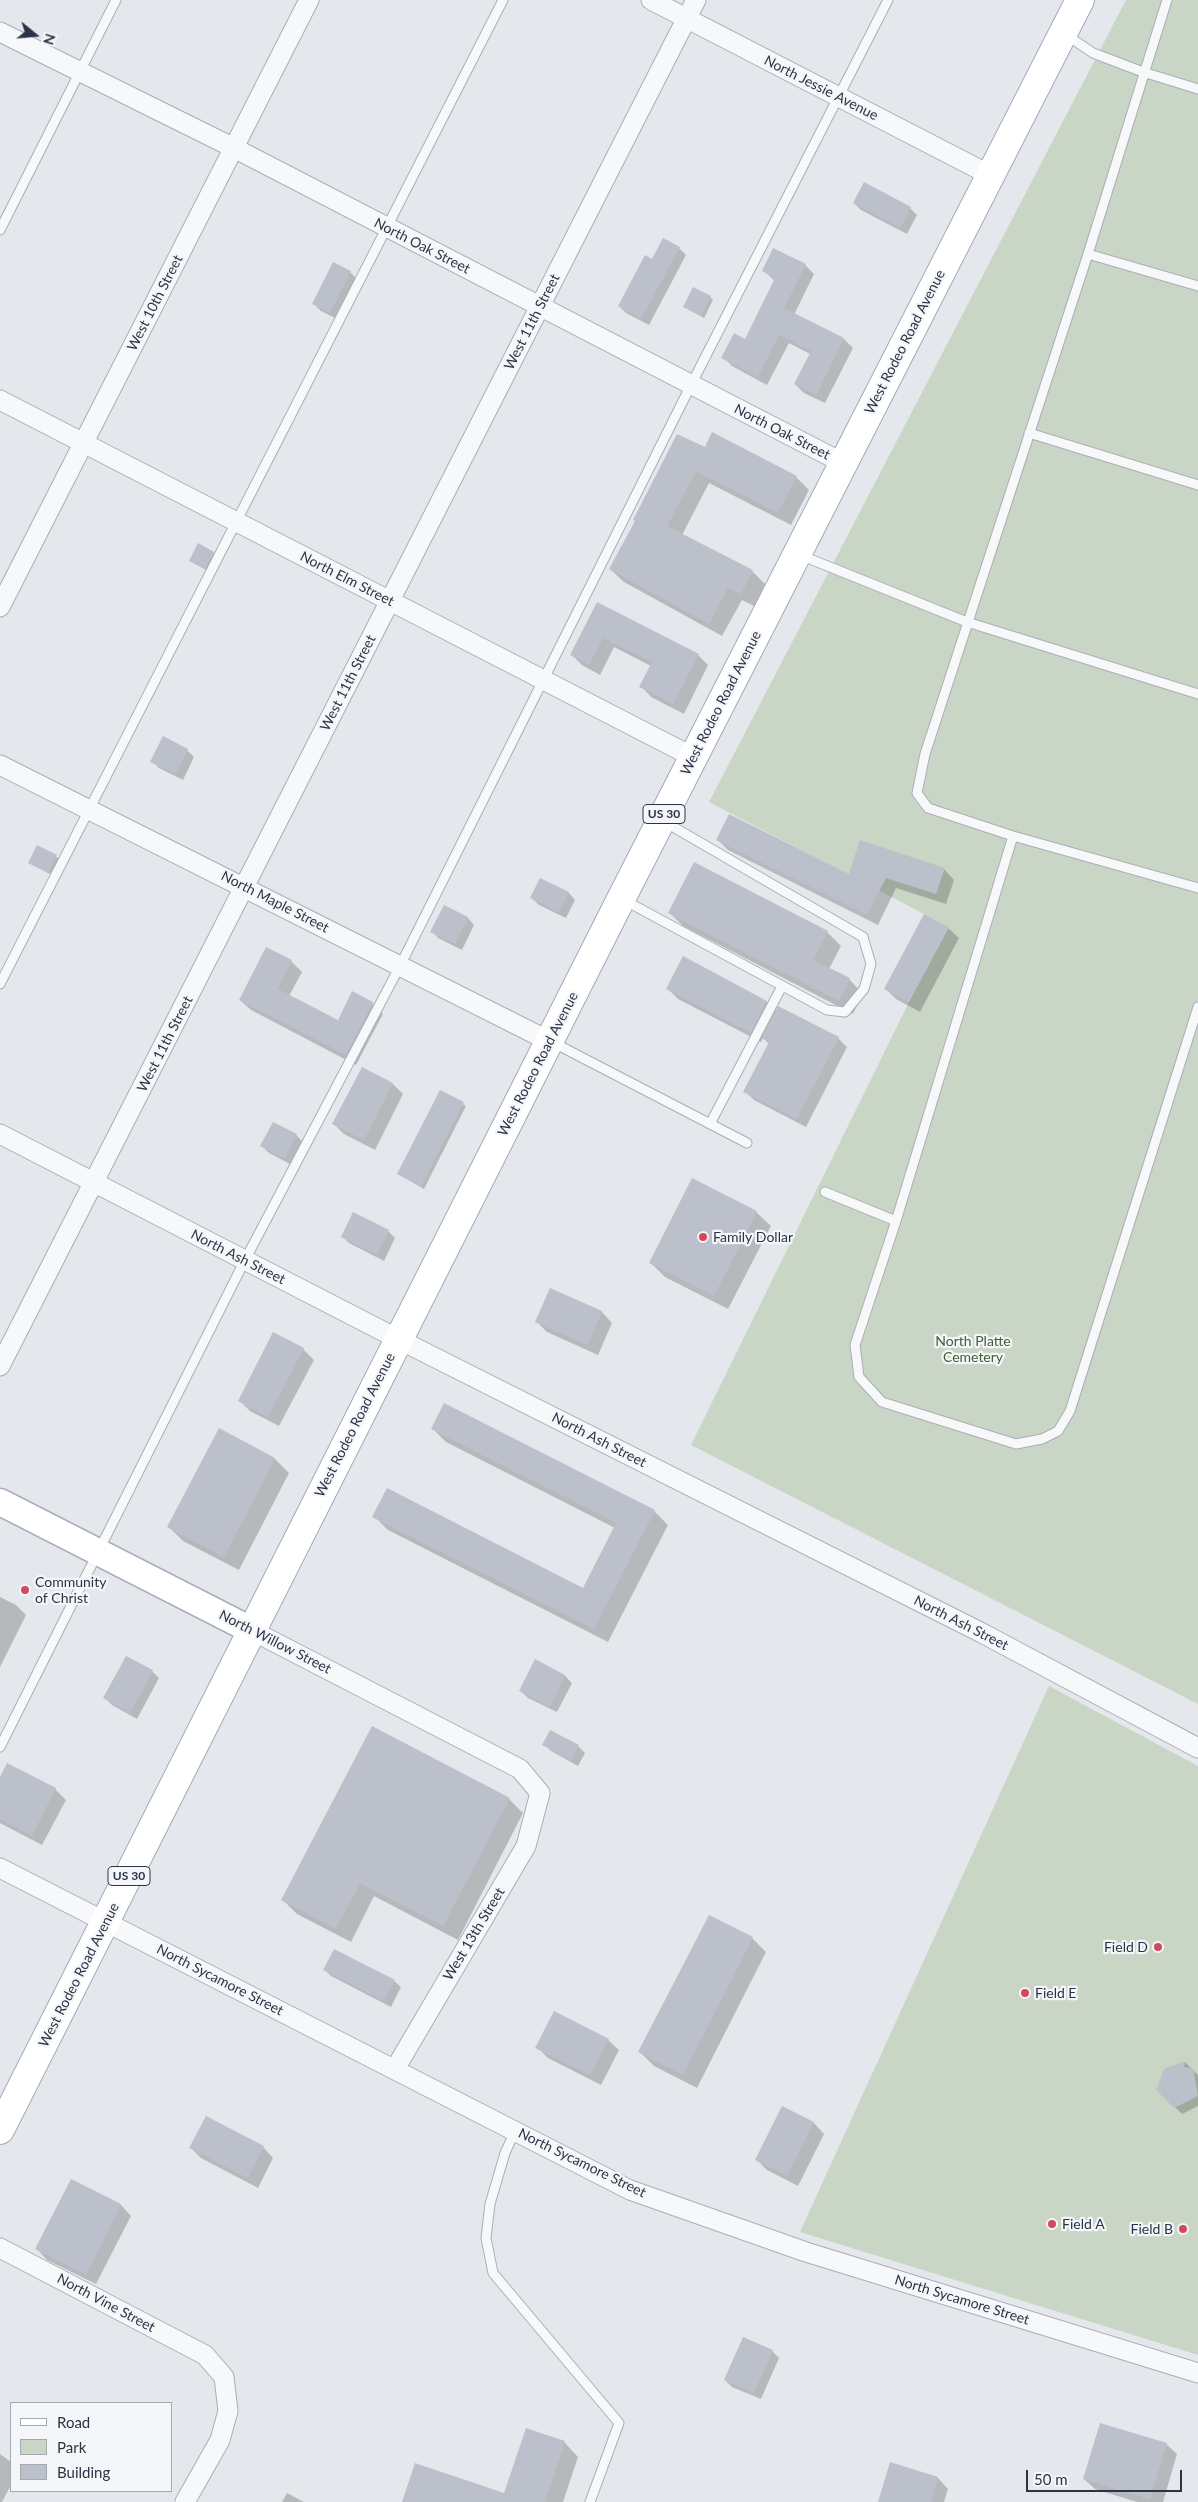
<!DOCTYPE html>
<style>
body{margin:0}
#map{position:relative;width:1198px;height:2502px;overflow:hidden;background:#e4e7ec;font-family:Lato,sans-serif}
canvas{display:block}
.legend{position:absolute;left:10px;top:2402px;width:162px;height:90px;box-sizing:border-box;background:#f4f6f9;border:1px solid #a4a8b1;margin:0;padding:6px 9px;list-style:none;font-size:15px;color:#2b3445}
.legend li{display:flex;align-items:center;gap:10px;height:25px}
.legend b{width:25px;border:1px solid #a4a8b1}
.north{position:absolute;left:10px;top:10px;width:50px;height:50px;-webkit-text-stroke:4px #f4f6f9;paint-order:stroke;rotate:107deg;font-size:14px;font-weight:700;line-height:20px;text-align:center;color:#2b3445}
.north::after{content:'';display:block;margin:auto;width:18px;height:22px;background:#2b3445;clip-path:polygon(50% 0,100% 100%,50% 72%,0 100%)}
.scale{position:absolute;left:1026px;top:2470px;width:156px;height:22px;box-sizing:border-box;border:2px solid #2b3445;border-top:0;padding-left:6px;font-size:15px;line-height:18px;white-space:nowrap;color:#2b3445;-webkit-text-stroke:4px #f4f6f9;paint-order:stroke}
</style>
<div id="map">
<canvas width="1198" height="2502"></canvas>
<ul class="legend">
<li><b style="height:6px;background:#fff"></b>Road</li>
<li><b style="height:14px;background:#c9d6c5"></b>Park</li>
<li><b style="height:14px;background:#bbc0ca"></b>Building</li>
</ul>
<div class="north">N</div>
<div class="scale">50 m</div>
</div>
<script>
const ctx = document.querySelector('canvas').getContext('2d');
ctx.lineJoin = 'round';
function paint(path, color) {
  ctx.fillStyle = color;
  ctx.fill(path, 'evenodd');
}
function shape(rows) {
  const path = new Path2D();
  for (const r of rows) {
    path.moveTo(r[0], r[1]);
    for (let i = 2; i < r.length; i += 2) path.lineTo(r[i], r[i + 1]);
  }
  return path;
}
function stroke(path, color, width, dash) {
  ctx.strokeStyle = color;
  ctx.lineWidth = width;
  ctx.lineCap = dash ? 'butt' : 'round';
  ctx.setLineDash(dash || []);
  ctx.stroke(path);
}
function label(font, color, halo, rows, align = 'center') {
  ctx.font = font + ' Lato,sans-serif';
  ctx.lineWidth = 4.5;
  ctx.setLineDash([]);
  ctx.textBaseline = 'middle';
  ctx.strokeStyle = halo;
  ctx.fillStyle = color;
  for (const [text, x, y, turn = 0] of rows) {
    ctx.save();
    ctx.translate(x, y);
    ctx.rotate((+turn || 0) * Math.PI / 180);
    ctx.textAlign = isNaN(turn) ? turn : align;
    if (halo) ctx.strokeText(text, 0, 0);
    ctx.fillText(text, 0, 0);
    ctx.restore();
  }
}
const green = shape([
 [1126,0,1198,0,1198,1704,691,1445,909,1002,949,927,709,802],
 [1049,1686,1198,1766,1198,2355,800,2232]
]);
const shadow = shape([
 [854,203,910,208,917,215,907,234,861,210],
 [679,248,686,255,649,325,626,313,619,306],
 [805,265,814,274,794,315,844,339,853,348,825,403,804,393,795,384,810,354,789,343,767,385,732,366,723,357,745,340,775,281,764,271],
 [350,272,357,279,337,319,321,311,314,304],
 [710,297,713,300,704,318,684,307],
 [705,449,796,477,809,490,791,525,709,483,682,535,752,571,765,584,754,606,742,600,722,636,624,582,610,569,636,521],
 [213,553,216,556,208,571,190,561],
 [597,604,698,655,708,665,684,714,651,697,641,686,651,666,614,647,600,675,582,665,572,655],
 [187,750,194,757,183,780,159,768,152,761],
 [718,840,850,876,944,869,954,880,946,904,896,888,878,925,728,850],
 [38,846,60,859,52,875,29,862],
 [541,880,569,893,575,900,566,918,539,905,532,898],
 [444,906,468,918,474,925,462,950,438,938,432,931],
 [669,912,827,932,841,946,829,969,849,979,863,994,853,1014,683,926],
 [948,928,959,938,920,1012,896,999,885,988],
 [291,961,302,972,289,996,339,1022,372,1003,383,1014,356,1065,251,1010,240,1000],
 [668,989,767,1002,777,1012,838,1038,847,1047,806,1127,754,1100,745,1091,769,1044,763,1038,761,1042,678,999],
 [393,1084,403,1094,375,1150,344,1134,334,1124],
 [440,1091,466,1106,424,1189,398,1174],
 [273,1123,296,1135,303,1142,292,1165,269,1153,262,1146],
 [693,1179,756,1212,771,1226,728,1309,665,1277,651,1263],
 [354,1213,388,1231,395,1238,384,1261,349,1243,342,1236],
 [551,1290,602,1312,612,1323,598,1355,547,1332,537,1322],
 [303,1349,314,1360,279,1426,250,1411,240,1401],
 [432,1428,654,1511,668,1525,608,1642,388,1530,374,1516,584,1589,615,1528,446,1442],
 [219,1430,275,1459,289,1473,239,1570,183,1541,169,1527],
 [0,1597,16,1605,26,1615,0,1667],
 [536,1661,565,1676,572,1683,557,1712,528,1698,521,1691],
 [152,1671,159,1678,137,1719,112,1705,105,1698],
 [544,1744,578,1746,585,1753,578,1766,551,1751],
 [0,1780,55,1789,66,1800,42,1845,0,1823],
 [509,1799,523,1813,458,1940,374,1896,351,1942,297,1914,283,1900],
 [752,1938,766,1952,697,2088,654,2066,640,2052],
 [325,1970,394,1981,401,1987,391,2007,331,1976],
 [608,2040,619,2050,601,2085,548,2058,537,2047],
 [1185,2062,1198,2075,1198,2106,1182,2114,1157,2089,1165,2070],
 [783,2108,814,2123,824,2134,798,2186,767,2170,757,2160],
 [263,2147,273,2158,258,2188,201,2158,191,2148],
 [72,2180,121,2205,131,2216,96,2284,47,2260,37,2249],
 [772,2351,779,2358,761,2399,732,2387,725,2380],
 [564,2442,578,2457,563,2502,404,2502,505,2495],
 [1166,2444,1177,2454,1163,2502,1137,2502,1095,2489,1084,2479],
 [0,2454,11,2462,11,2485,2,2502,0,2502],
 [891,2464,938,2478,948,2489,944,2502,879,2502],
 [287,2493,304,2502,282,2502]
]);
const building = shape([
 [864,182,911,207,900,228,853,203],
 [663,238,680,247,641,319,618,306,645,255,652,259],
 [773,248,806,264,784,308,844,338,816,395,794,384,811,351,779,335,758,377,721,358,734,333,745,339,775,278,762,271],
 [333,262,351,271,330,313,312,304],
 [693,287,711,296,701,316,683,307],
 [712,432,797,476,778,513,696,471,667,526,753,570,741,594,728,587,709,624,609,569,635,521,633,520,677,434,705,447],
 [198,543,214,552,205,569,189,561],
 [597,602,699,654,673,704,639,687,652,662,603,638,589,665,570,655],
 [163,736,188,749,176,774,150,762],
 [729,814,849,874,860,840,945,868,936,894,886,878,867,915,716,840],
 [37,845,57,855,48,873,28,863],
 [694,862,828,931,813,960,850,978,839,1001,668,913],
 [540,878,569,892,559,912,530,898],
 [444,905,468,917,455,944,430,932],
 [924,914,949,927,909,1002,884,989],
 [266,947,292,960,278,989,338,1020,352,991,373,1002,346,1055,239,1000],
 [683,956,767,1001,751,1033,666,989],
 [778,1006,839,1037,797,1119,743,1092,769,1042,762,1038],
 [362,1067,393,1083,364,1140,332,1124],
 [440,1090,464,1102,421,1186,397,1174],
 [273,1122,297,1134,285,1159,260,1146],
 [692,1178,757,1211,714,1296,649,1263],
 [353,1212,389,1230,377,1255,341,1237],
 [550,1288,602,1311,588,1345,535,1322],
 [273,1332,304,1348,268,1417,238,1401],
 [444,1403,655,1510,594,1629,372,1517,387,1488,583,1588,616,1523,431,1429],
 [219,1428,275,1458,224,1557,167,1527],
 [126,1656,153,1670,130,1713,103,1698],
 [535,1659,565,1675,550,1707,519,1691],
 [372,1726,510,1798,443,1926,360,1883,336,1929,281,1900],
 [550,1730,579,1745,571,1760,542,1745],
 [7,1763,56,1788,32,1836,0,1819,0,1777],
 [709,1915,753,1937,683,2075,638,2052],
 [334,1949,395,1980,384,2001,323,1970],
 [554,2011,609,2039,590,2075,535,2048],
 [1185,2061,1184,2067,1193,2068,1198,2096,1174,2108,1156,2090,1164,2069],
 [782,2106,814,2122,787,2176,755,2160],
 [206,2116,264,2146,248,2178,189,2148],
 [71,2179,121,2204,86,2275,35,2249],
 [743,2337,773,2350,754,2393,724,2380],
 [1100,2423,1167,2443,1150,2499,1083,2479],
 [526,2428,565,2441,545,2502,402,2502,415,2463,504,2493],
 [890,2462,938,2477,931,2502,878,2502]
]);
const service = shape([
 [1167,0,1088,254,925,754,917,793,928,808,1013,836,1198,888],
 [1065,34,1093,53,1143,72,1198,89],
 [0,230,116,0],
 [1088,254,1198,286],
 [1029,433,1198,485],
 [800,555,967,622,1198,694],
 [1013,836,896,1221,855,1345,859,1377,882,1402,1016,1444,1042,1439,1058,1431,1070,1411,1198,1007],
 [624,900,827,1010,845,1012,864,989,871,964,863,937,663,821],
 [0,984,503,0],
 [552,1042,747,1143],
 [710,1124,782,986],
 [825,1192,896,1221],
 [0,1747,245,1260,400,966,691,385,888,0],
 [515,2131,505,2153,490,2204,486,2238,493,2273,619,2423,590,2502]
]);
const minor = shape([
 [651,0,990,175],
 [0,32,234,148,843,463],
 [0,400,693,757],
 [0,607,309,0],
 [0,765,549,1041],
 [0,1134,398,1339,982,1633,1198,1748],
 [0,1366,696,0],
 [251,1630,520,1769,540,1793,526,1846,395,2069],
 [0,1868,630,2190,806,2252,1198,2373],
 [0,2248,205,2355,224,2377,228,2411,220,2440,185,2502]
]);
const secondary = shape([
 [0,1502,251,1630]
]);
const primary = shape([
 [0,2130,621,899,1080,0]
]);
const markers = [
 [703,1237,5,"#d1495b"],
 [25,1590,5,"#d1495b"],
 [1158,1947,5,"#d1495b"],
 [1025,1993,5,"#d1495b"],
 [1052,2224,5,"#d1495b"],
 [1183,2229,5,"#d1495b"]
];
const shields = [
 [664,814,42],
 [129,1876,42]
];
const shieldNames = [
 ["US 30",664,814],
 ["US 30",129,1876]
];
const streetNames = [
 ["North Jessie Avenue",821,88,27],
 ["North Oak Street",422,246,27],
 ["West 10th Street",155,303,-63],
 ["West 11th Street",532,322,-63],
 ["West Rodeo Road Avenue",905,342,-63],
 ["North Oak Street",782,432,27],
 ["North Elm Street",347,579,27],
 ["West 11th Street",348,683,-63],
 ["West Rodeo Road Avenue",721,703,-63],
 ["North Maple Street",275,902,27],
 ["West 11th Street",165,1044,-63],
 ["West Rodeo Road Avenue",538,1064,-63],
 ["North Ash Street",238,1257,27],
 ["West Rodeo Road Avenue",355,1425,-63],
 ["North Ash Street",599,1440,27],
 ["North Ash Street",961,1623,27],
 ["North Willow Street",275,1642,27],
 ["West 13th Street",474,1934,-59],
 ["West Rodeo Road Avenue",79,1975,-63],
 ["North Sycamore Street",220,1980,27],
 ["North Sycamore Street",582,2163,26],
 ["North Sycamore Street",962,2300,17],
 ["North Vine Street",106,2303,28]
];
const poiNames = [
 ["Family Dollar",713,1237],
 ["Community",35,1582],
 ["of Christ",35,1598],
 ["Field D",1148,1947,"right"],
 ["Field E",1035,1993],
 ["Field A",1062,2224],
 ["Field B",1173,2229,"right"]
];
const parkNames = [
 ["North Platte",973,1341],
 ["Cemetery",973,1357]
];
paint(green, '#c9d6c5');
paint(shadow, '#0003');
paint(building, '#bbc0ca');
stroke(service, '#a9aeb7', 11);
stroke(minor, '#a9aeb7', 21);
stroke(secondary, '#a9aeb7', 29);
stroke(primary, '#a3abb8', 30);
stroke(service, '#f7f8fa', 9);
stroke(minor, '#f7f8fa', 19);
stroke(secondary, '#fff', 26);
stroke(primary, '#fff', 28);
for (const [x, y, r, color] of markers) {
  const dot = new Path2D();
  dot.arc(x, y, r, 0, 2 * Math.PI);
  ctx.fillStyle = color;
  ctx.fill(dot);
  stroke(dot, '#f4f6f9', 2);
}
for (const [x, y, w] of shields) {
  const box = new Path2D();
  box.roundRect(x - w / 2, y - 9.5, w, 19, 4);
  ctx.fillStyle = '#f4f6f9';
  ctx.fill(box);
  stroke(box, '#2b3445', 1);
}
label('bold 12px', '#2b3445', null, shieldNames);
label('14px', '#2b3445', '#f4f6f9', streetNames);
label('14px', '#2b3445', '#f4f6f9', poiNames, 'left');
label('14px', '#3f6138', '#f4f6f9', parkNames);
</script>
